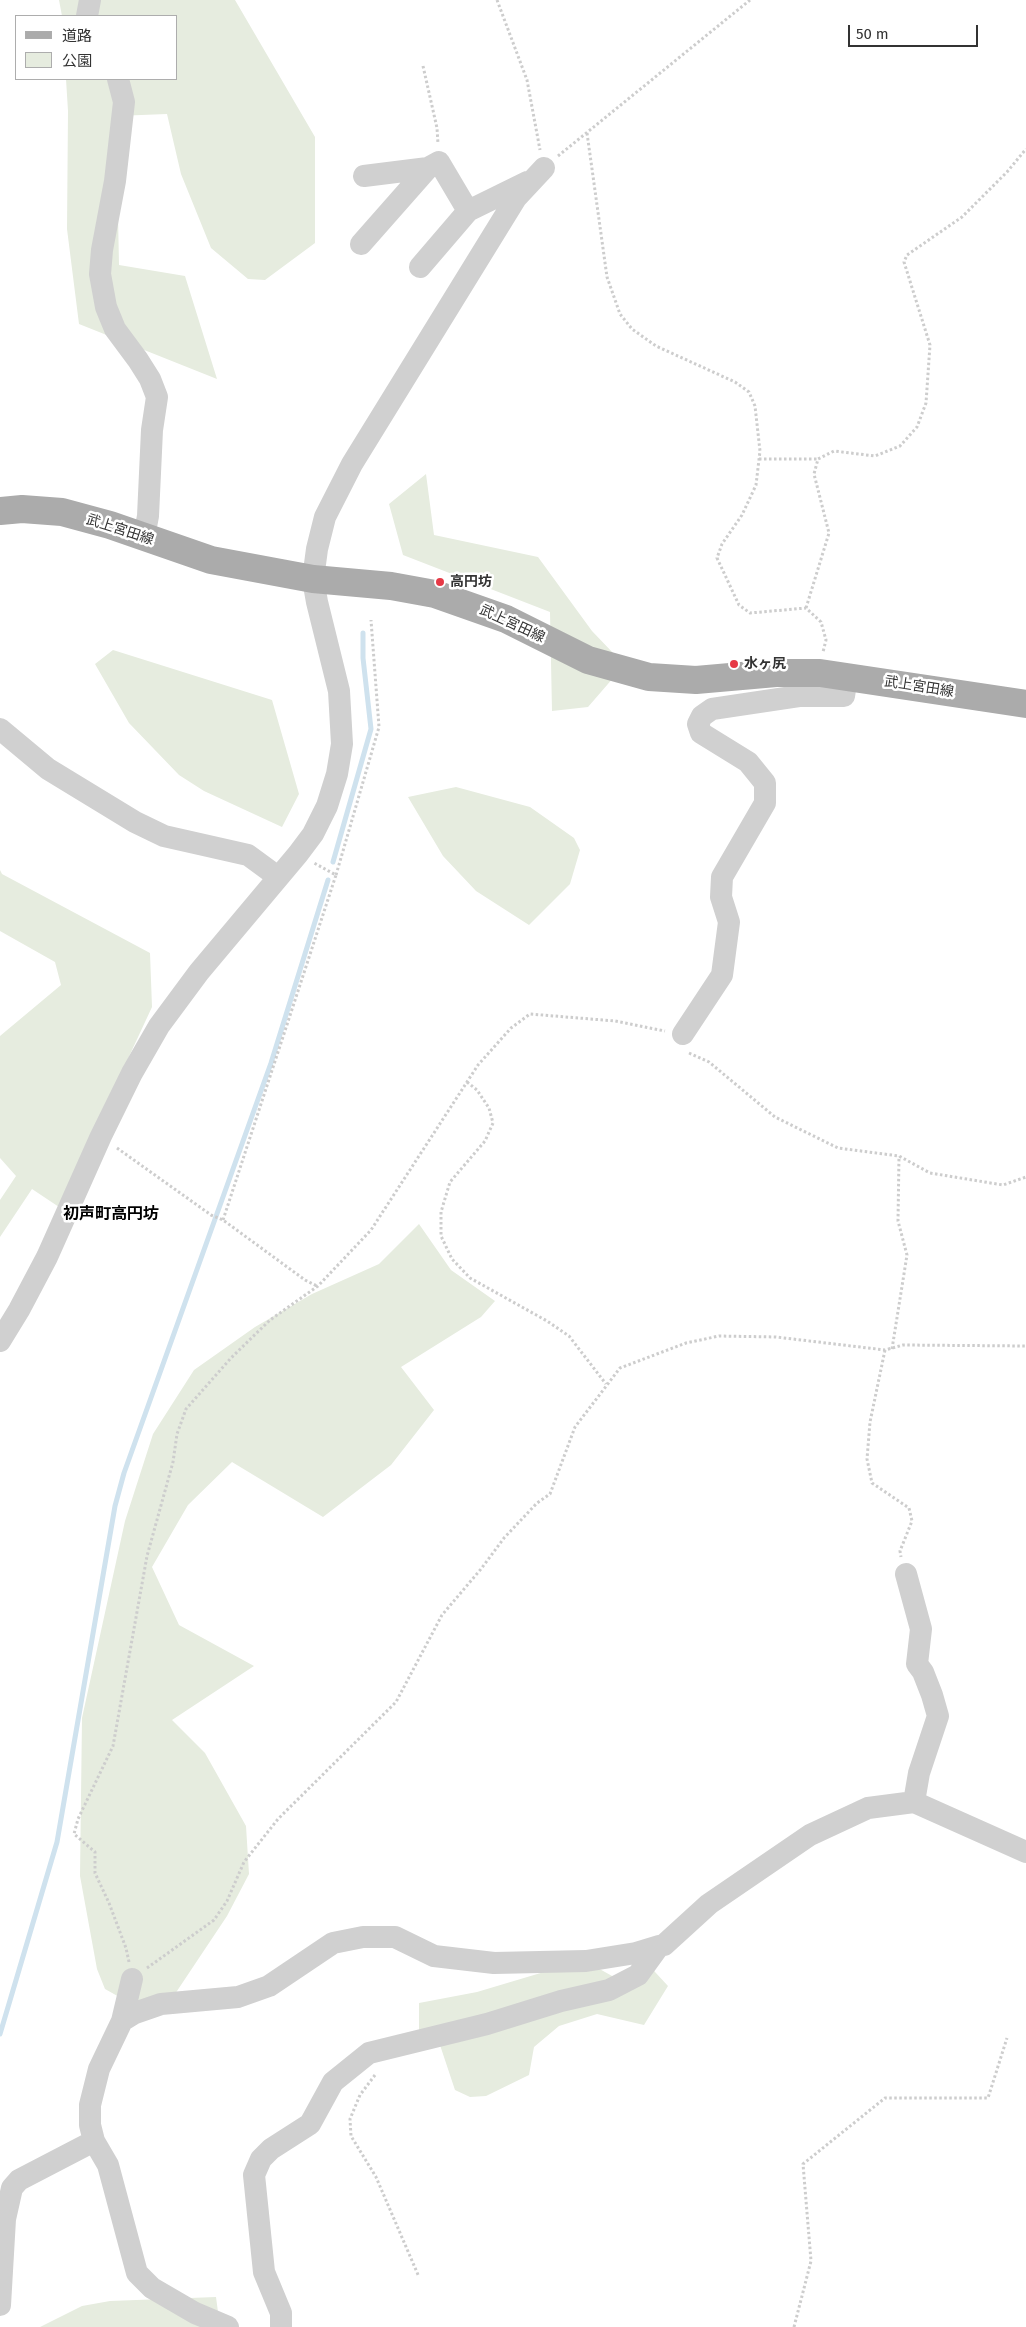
<!DOCTYPE html>
<meta charset="utf-8">
<style>
body{margin:0}
#map{position:relative;width:1026px;height:2327px;overflow:hidden;background:#fff;font-family:"Fira Sans","Noto Sans JP",sans-serif}
canvas{display:block}
.legend{position:absolute;left:15px;top:15px;width:162px;height:65px;box-sizing:border-box;background:#fff;border:1px solid #adadad;margin:0;padding:6px 9px;list-style:none;font-size:15px;color:#333}
.legend li{display:flex;align-items:center;gap:10px;height:25px}
.legend b{width:25px;border:1px solid #adadad}
.scale{position:absolute;left:848px;top:25px;width:130px;height:22px;box-sizing:border-box;border:2px solid #333;border-top:0;padding-left:6px;font-size:15px;line-height:18px;white-space:nowrap;color:#333;-webkit-text-stroke:4px #fff;paint-order:stroke}
</style>
<div id="map">
<canvas width="1026" height="2327"></canvas>
<ul class="legend">
<li><b style="height:6px;background:#ababab"></b>道路</li>
<li><b style="height:14px;background:#e6ecdf"></b>公園</li>
</ul>
<div class="scale">50 m</div>
</div>
<script>
const ctx = document.querySelector('canvas').getContext('2d');
ctx.lineJoin = 'round';
function paint(path, color) {
  ctx.fillStyle = color;
  ctx.fill(path, 'evenodd');
}
function shape(rows) {
  const path = new Path2D();
  for (const r of rows) {
    path.moveTo(r[0], r[1]);
    for (let i = 2; i < r.length; i += 2) path.lineTo(r[i], r[i + 1]);
  }
  return path;
}
function stroke(path, color, width, dash) {
  ctx.strokeStyle = color;
  ctx.lineWidth = width;
  ctx.lineCap = dash ? 'butt' : 'round';
  ctx.setLineDash(dash || []);
  ctx.stroke(path);
}
function label(font, color, halo, rows, align = 'center') {
  ctx.font = font + ' "Fira Sans","Noto Sans JP",sans-serif';
  ctx.lineWidth = 5;
  ctx.setLineDash([]);
  ctx.textBaseline = 'middle';
  ctx.strokeStyle = halo;
  ctx.fillStyle = color;
  for (const [text, x, y, turn = 0] of rows) {
    ctx.save();
    ctx.translate(x, y);
    ctx.rotate((+turn || 0) * Math.PI / 180);
    ctx.textAlign = isNaN(turn) ? turn : align;
    if (halo) ctx.strokeText(text, 0, 0);
    ctx.fillText(text, 0, 0);
    ctx.restore();
  }
}
const green = shape([
 [59,0,235,0,315,137,315,243,265,280,248,279,211,248,181,174,167,114,116,116,119,265,185,276,217,379,79,324,67,229,68,111,66,79,176,79,176,16,62,16],
 [426,474,434,535,538,557,592,631,615,655,614,677,588,707,552,711,550,612,403,555,389,504],
 [113,650,272,700,299,794,282,827,204,791,179,775,129,723,95,664],
 [456,787,530,807,574,838,580,850,570,884,529,925,476,891,443,856,408,797],
 [0,870,2,874,150,953,152,1007,59,1207,32,1189,0,1237,0,1200,16,1176,0,1158,0,1036,61,985,55,962,0,931],
 [419,1224,451,1270,495,1301,481,1317,401,1367,434,1410,391,1465,323,1517,232,1462,188,1505,152,1567,179,1625,254,1666,172,1720,205,1753,246,1826,249,1874,227,1916,173,1997,130,2003,105,1989,97,1969,80,1876,82,1718,125,1521,153,1434,194,1370,255,1327,312,1294,379,1264],
 [580,1958,621,1981,643,1959,668,1986,644,2025,597,2014,559,2026,534,2047,529,2075,486,2096,470,2097,455,2090,438,2039,419,2044,419,2003,477,1992,544,1972],
 [216,2297,220,2327,40,2327,82,2306,110,2301]
]);
const stream = shape([
 [333,862,371,729,363,658,363,633],
 [0,2034,57,1842,115,1506,124,1473,271,1063,328,880]
]);
const path = shape([
 [497,0,527,80,540,150],
 [423,66,437,128,438,144],
 [587,133,607,277,620,314,632,329,656,346,735,382,749,392,755,406,760,451,756,485,742,515,722,544,717,558,739,605,750,613,806,608,821,622,826,640,823,652],
 [558,156,750,0],
 [759,459,818,459],
 [806,608,829,533,814,474,818,459,834,451,875,456,900,446,917,427,926,403,930,345,904,262,907,255,962,217,1007,172,1026,149],
 [336,875,379,727,371,620],
 [689,1053,709,1062,775,1117,838,1148,899,1156,930,1173,1003,1185,1026,1177],
 [467,1082,477,1090,489,1108,493,1123,485,1141,450,1182,441,1212,441,1236,452,1259,470,1278,547,1321,569,1336,606,1384],
 [117,1148,211,1215,223,1220,305,1280,317,1286],
 [223,1220,336,875,314,863],
 [892,1349,907,1255,898,1221,899,1156],
 [885,1350,870,1422,867,1459,872,1483,909,1508,912,1521,900,1551,901,1557],
 [129,1962,126,1948,109,1903,95,1873,95,1852,74,1834,78,1819,113,1746,147,1556,173,1462,177,1434,186,1409,231,1358,270,1320,318,1286,371,1230,478,1065,511,1028,530,1014,615,1021,665,1031],
 [147,1968,214,1920,227,1901,244,1862,278,1819,396,1702,442,1615,481,1569,504,1538,537,1503,550,1494,575,1427,620,1368,686,1343,719,1336,776,1337,885,1350,903,1345,1026,1346],
 [375,2075,360,2095,350,2119,351,2136,376,2177,419,2277],
 [794,2327,811,2261,803,2164,885,2098,988,2098,1007,2038]
]);
const minor = shape([
 [87,16,90,0],
 [118,79,124,102,115,181,102,250,100,274,106,307,115,329,138,360,150,379,157,397,152,430,148,516,144,537],
 [364,176,428,168,439,162,468,211,527,182],
 [361,244,428,168],
 [420,267,468,211],
 [0,729,48,769,135,822,164,836,248,855,278,877],
 [683,1034,722,975,729,922,721,897,722,877,765,803,765,783,748,762,701,733,698,724,702,716,712,709,799,696,844,696,847,676],
 [0,1341,19,1310,47,1257,101,1136,132,1073,159,1026,199,972,298,854,313,834,327,806,337,774,342,744,339,691,317,602,313,579,317,549,325,517,352,464,516,198,544,168],
 [906,1574,921,1629,917,1664,923,1672,932,1695,938,1716,919,1773,914,1802],
 [132,1979,122,2021,99,2069,90,2105,90,2125,94,2141,108,2165,137,2273,152,2288,195,2313,228,2327],
 [122,2021,135,2013,161,2004,238,1997,269,1986,333,1943,363,1937,395,1937,434,1956,494,1963,586,1961,636,1953,659,1946,664,1945,709,1904,810,1835,868,1808,914,1802,1026,1852],
 [0,2305,5,2219,12,2188,19,2180,94,2141],
 [281,2327,281,2313,264,2272,254,2175,261,2159,271,2149,310,2124,333,2082,369,2053,487,2024,561,2001,609,1990,638,1975,659,1946]
]);
const major = shape([
 [0,511,22,509,62,512,110,525,211,560,313,579,391,586,435,594,506,619,588,660,649,677,696,680,776,673,820,673,1026,704]
]);
const markers = [
 [440,582,5,"#e63946"],
 [734,664,5,"#e63946"]
];
const streetNames = [
 ["武上宮田線",120,530,18],
 ["武上宮田線",512,624,25],
 ["武上宮田線",919,687,9]
];
const poiNames = [
 ["高円坊",450,582],
 ["水ヶ尻",744,664]
];
const quarterNames = [
 ["初声町高円坊",111,1215]
];
paint(green, '#e6ecdf');
stroke(stream, '#cfe2ee', 5);
stroke(path, '#cdcdcd', 3, [2.5, 2.5]);
stroke(minor, '#d0d0d0', 22);
stroke(major, '#ababab', 28);
for (const [x, y, r, color] of markers) {
  const dot = new Path2D();
  dot.arc(x, y, r, 0, 2 * Math.PI);
  ctx.fillStyle = color;
  ctx.fill(dot);
  stroke(dot, '#fff', 2);
}
label('14px', '#333', '#fff', streetNames);
label('bold 14px', '#333', '#fff', poiNames, 'left');
label('bold 16px', '#000', '#fff', quarterNames);
</script>
